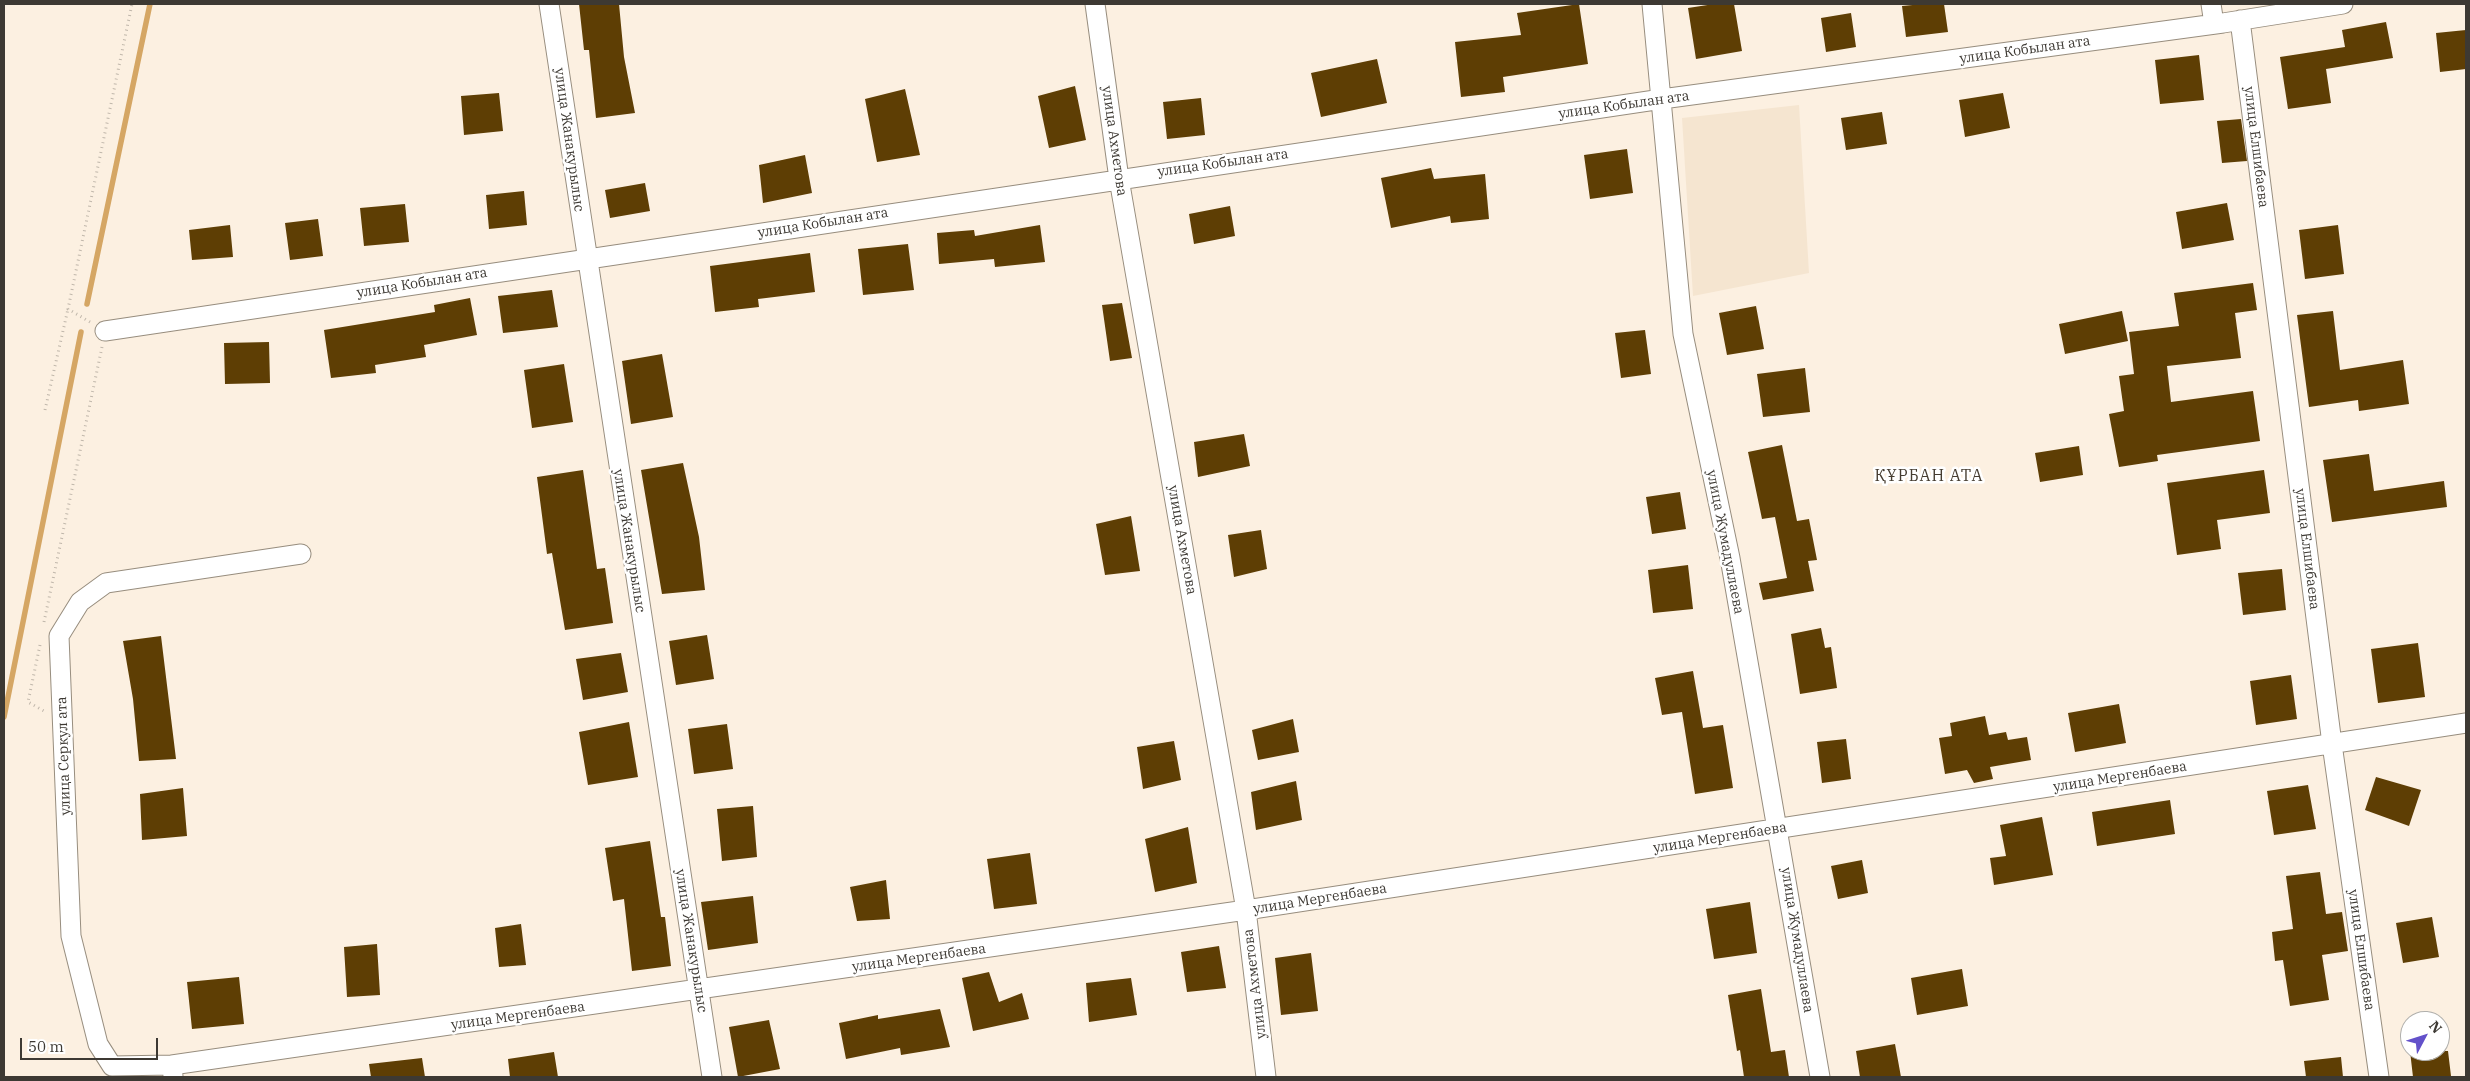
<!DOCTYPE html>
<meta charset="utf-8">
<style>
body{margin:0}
#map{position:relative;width:2470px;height:1081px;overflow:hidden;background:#fcf0e1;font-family:"IBM Plex Serif",serif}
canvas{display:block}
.frame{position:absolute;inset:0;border:5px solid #3d3933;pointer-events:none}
.north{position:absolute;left:2400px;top:1011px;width:50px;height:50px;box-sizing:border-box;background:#fff;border:1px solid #b1b0ad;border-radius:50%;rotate:50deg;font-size:14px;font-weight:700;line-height:20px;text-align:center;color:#3d3933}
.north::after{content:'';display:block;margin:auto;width:18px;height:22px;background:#6351ca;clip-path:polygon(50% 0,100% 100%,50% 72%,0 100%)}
.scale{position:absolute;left:20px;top:1038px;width:138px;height:22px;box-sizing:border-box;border:2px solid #3d3933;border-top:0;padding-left:6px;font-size:15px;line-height:18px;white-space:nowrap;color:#3d3933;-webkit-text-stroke:4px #fff;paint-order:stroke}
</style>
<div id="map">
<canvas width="2470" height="1081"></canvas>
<div class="frame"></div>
<div class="north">N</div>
<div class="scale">50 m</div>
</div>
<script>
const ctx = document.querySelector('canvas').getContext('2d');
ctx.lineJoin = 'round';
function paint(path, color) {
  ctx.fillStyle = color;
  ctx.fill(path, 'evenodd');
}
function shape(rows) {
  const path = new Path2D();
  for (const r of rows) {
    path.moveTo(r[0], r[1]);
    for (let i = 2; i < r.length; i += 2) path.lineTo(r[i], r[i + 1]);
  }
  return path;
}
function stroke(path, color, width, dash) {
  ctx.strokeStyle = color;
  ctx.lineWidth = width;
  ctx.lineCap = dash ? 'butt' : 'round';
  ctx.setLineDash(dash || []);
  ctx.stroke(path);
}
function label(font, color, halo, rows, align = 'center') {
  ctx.font = font + ' "IBM Plex Serif",serif';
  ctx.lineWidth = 5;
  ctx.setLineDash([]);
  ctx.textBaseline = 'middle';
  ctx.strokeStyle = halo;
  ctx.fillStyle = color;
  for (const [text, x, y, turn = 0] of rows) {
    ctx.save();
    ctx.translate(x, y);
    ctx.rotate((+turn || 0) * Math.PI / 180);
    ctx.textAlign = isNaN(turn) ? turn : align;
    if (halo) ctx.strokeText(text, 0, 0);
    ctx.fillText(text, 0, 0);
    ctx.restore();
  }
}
const built = shape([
 [1799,105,1809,273,1693,296,1682,118]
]);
const stream = shape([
 [87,304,150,4],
 [4,717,81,332]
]);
const building = shape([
 [579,4,619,4,624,57,635,113,596,118,589,50,584,50],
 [1579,4,1588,64,1503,77,1505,92,1461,97,1455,42,1521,35,1517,13],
 [1714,4,1734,4,1742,51,1696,59,1688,8],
 [1923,4,1944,4,1948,32,1906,37,1902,6],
 [1851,13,1856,47,1826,52,1821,18],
 [2386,22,2393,58,2326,69,2331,103,2288,109,2280,57,2345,47,2342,30],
 [2466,30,2466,69,2440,72,2436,33],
 [2199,55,2204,100,2160,104,2155,60],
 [1377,59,1387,103,1321,117,1311,73],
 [1075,86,1086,140,1049,148,1038,96],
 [905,89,920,155,877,162,865,99],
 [499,93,503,131,464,135,461,96],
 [2003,93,2010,128,1965,137,1959,100],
 [1201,98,1205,135,1167,139,1163,102],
 [1882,112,1887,144,1846,150,1841,118],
 [2241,119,2247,161,2222,163,2217,121],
 [1627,149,1633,193,1590,199,1584,155],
 [805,155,812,193,763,203,759,165],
 [1431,168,1434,179,1485,174,1489,219,1451,223,1450,216,1391,228,1381,178],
 [645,183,650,211,610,218,605,190],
 [524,191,527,225,489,229,486,195],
 [2227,203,2234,240,2182,249,2176,212],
 [405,204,409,242,364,246,360,208],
 [1230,206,1235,236,1194,244,1189,214],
 [318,219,323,256,290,260,285,223],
 [230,225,233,257,192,260,189,230],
 [1040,225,1045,262,995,267,994,259,939,264,937,233,974,230,975,236],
 [2338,225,2344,274,2305,279,2299,230],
 [908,244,914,290,863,295,858,249],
 [810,253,815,292,758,299,759,307,715,312,710,266],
 [2253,283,2257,310,2235,313,2241,358,2167,366,2171,402,2253,391,2260,441,2157,455,2158,461,2119,467,2109,414,2124,411,2119,376,2134,374,2129,332,2179,326,2174,293],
 [552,290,558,327,503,333,498,296],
 [470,298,477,335,424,345,426,357,375,365,376,373,331,378,324,330,435,312,434,305],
 [1122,303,1132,358,1110,361,1102,305],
 [1756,306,1764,349,1727,355,1719,313],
 [2122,311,2128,341,2065,354,2059,324],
 [2333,311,2340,370,2403,360,2409,404,2359,411,2358,400,2309,407,2297,315],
 [1645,330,1651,374,1621,378,1615,333],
 [269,342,270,383,225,384,224,343],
 [662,354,673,417,631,424,622,361],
 [564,364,573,422,532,428,524,370],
 [1805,368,1810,412,1763,417,1757,374],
 [1244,434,1250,466,1198,477,1194,442],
 [1782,445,1797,521,1809,519,1817,560,1808,561,1814,591,1763,600,1759,583,1787,578,1775,517,1762,519,1748,452],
 [2079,446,2083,475,2040,482,2035,453],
 [2369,454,2374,491,2444,481,2447,507,2332,522,2323,460],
 [683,463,699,537,705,590,662,594,641,470],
 [583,470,597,569,605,568,613,623,565,630,552,553,547,554,537,477],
 [2264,470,2270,513,2217,520,2221,549,2177,555,2167,483],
 [1680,492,1686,529,1652,534,1646,497],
 [1131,516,1140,571,1105,575,1096,524],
 [1261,530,1267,569,1234,577,1228,535],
 [1688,565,1693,609,1653,613,1648,570],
 [2282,569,2286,610,2243,615,2238,573],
 [1821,628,1825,648,1831,647,1837,688,1800,694,1791,634],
 [707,635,714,679,676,685,669,641],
 [161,636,176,759,139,761,133,699,123,641],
 [2418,643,2425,697,2378,703,2371,649],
 [621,653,628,692,583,700,576,659],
 [1693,671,1703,728,1723,725,1733,788,1695,794,1682,712,1662,715,1655,678],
 [2291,675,2297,719,2256,725,2250,681],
 [2119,704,2126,743,2075,752,2068,713],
 [1985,716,1989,735,2006,732,2008,740,2027,737,2031,760,1990,767,1993,779,1974,783,1967,770,1945,774,1939,738,1952,736,1950,723],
 [1293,719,1299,752,1258,760,1252,730],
 [629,722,638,777,588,785,579,732],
 [727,724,733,769,694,774,688,729],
 [1846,739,1851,779,1822,783,1817,742],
 [1174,741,1181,780,1143,789,1137,747],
 [2376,777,2421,790,2409,826,2365,810],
 [1296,781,1302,820,1256,830,1251,792],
 [2308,785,2316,829,2274,835,2267,791],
 [183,788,187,836,142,840,140,794],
 [2170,800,2175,834,2097,846,2092,812],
 [753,806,757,857,722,861,717,809],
 [2042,817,2053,875,1994,885,1990,858,2006,856,2000,825],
 [1188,827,1197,883,1155,892,1145,839],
 [650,841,661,917,665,917,671,966,632,971,624,899,613,901,605,848],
 [1030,853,1037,904,994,909,987,859],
 [1862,860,1868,893,1838,899,1831,866],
 [2320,872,2326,914,2342,912,2348,951,2322,955,2329,1000,2290,1006,2283,960,2275,961,2272,932,2293,929,2286,876],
 [886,880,890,919,857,921,850,887],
 [753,896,758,943,708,950,701,902],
 [1750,902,1757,953,1714,959,1706,909],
 [2432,917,2439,957,2403,963,2396,923],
 [521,924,526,965,499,967,495,928],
 [377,944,380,995,347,997,344,947],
 [1219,946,1226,988,1187,992,1181,952],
 [1311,953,1318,1011,1281,1015,1275,958],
 [1962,969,1968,1006,1917,1015,1911,978],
 [989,972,999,1002,1022,993,1029,1019,973,1031,962,978],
 [239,977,244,1024,192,1029,187,982],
 [1131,978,1137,1015,1089,1022,1086,983],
 [1761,989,1771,1052,1785,1050,1789,1077,1744,1077,1740,1050,1737,1051,1728,995],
 [940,1009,950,1047,901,1055,900,1048,846,1059,839,1023,878,1015,878,1019],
 [769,1020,780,1069,738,1077,729,1027],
 [1895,1044,1901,1077,1860,1077,1856,1051],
 [2410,1051,2448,1051,2451,1076,2413,1077],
 [554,1052,558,1077,510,1077,508,1059],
 [2341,1057,2343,1077,2306,1077,2304,1061],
 [422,1058,425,1077,371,1077,369,1064]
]);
const path = shape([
 [90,322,68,309,132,4],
 [45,410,68,309],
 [44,622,102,347],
 [40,645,28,702,44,711]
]);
const street = shape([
 [549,4,712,1077],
 [1095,4,1119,179,1246,910,1266,1077],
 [1652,4,1683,334,1730,558,1820,1077],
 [2211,4,2214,24],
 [2240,20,2332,744,2379,1077],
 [105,331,1662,99,2223,23,2343,4],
 [172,1065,1246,910,2466,723],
 [173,1076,172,1065,112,1066,98,1044,71,936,59,636,80,602,106,583,301,554]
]);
const streetNames = [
 ["улица Кобылан ата",2025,50,-8],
 ["улица Кобылан ата",1624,105,-8],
 ["улица Жанакурылыс",569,140,82],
 ["улица Ахметова",1114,141,82],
 ["улица Елшибаева",2256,147,83],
 ["улица Кобылан ата",1223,163,-8],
 ["улица Кобылан ата",823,223,-9],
 ["улица Кобылан ата",422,283,-9],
 ["улица Ахметова",1182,540,80],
 ["улица Жанакурылыс",629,541,81],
 ["улица Жумадуллаева",1725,542,79],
 ["улица Елшибаева",2307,549,83],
 ["улица Серкул ата",64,756,-92],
 ["улица Мергенбаева",2120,777,-9],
 ["улица Мергенбаева",1720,838,-9],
 ["улица Мергенбаева",1320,899,-9],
 ["улица Жумадуллаева",1797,940,81],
 ["улица Жанакурылыс",691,941,81],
 ["улица Елшибаева",2361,950,82],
 ["улица Мергенбаева",919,958,-8],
 ["улица Ахметова",1255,984,-97],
 ["улица Мергенбаева",518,1016,-8]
];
const quarterNames = [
 ["ҚҰРБАН АТА",1929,476]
];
paint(built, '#f5e5d0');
stroke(stream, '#d5a664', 5.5);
paint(building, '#5e3e04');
stroke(street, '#978d7e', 21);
stroke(path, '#c0b7ab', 3, [1, 4]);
stroke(street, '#fff', 19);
label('14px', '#3d3933', '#fff', streetNames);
ctx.letterSpacing = '1px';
label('16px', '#453c30', '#fff', quarterNames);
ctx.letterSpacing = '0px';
</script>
